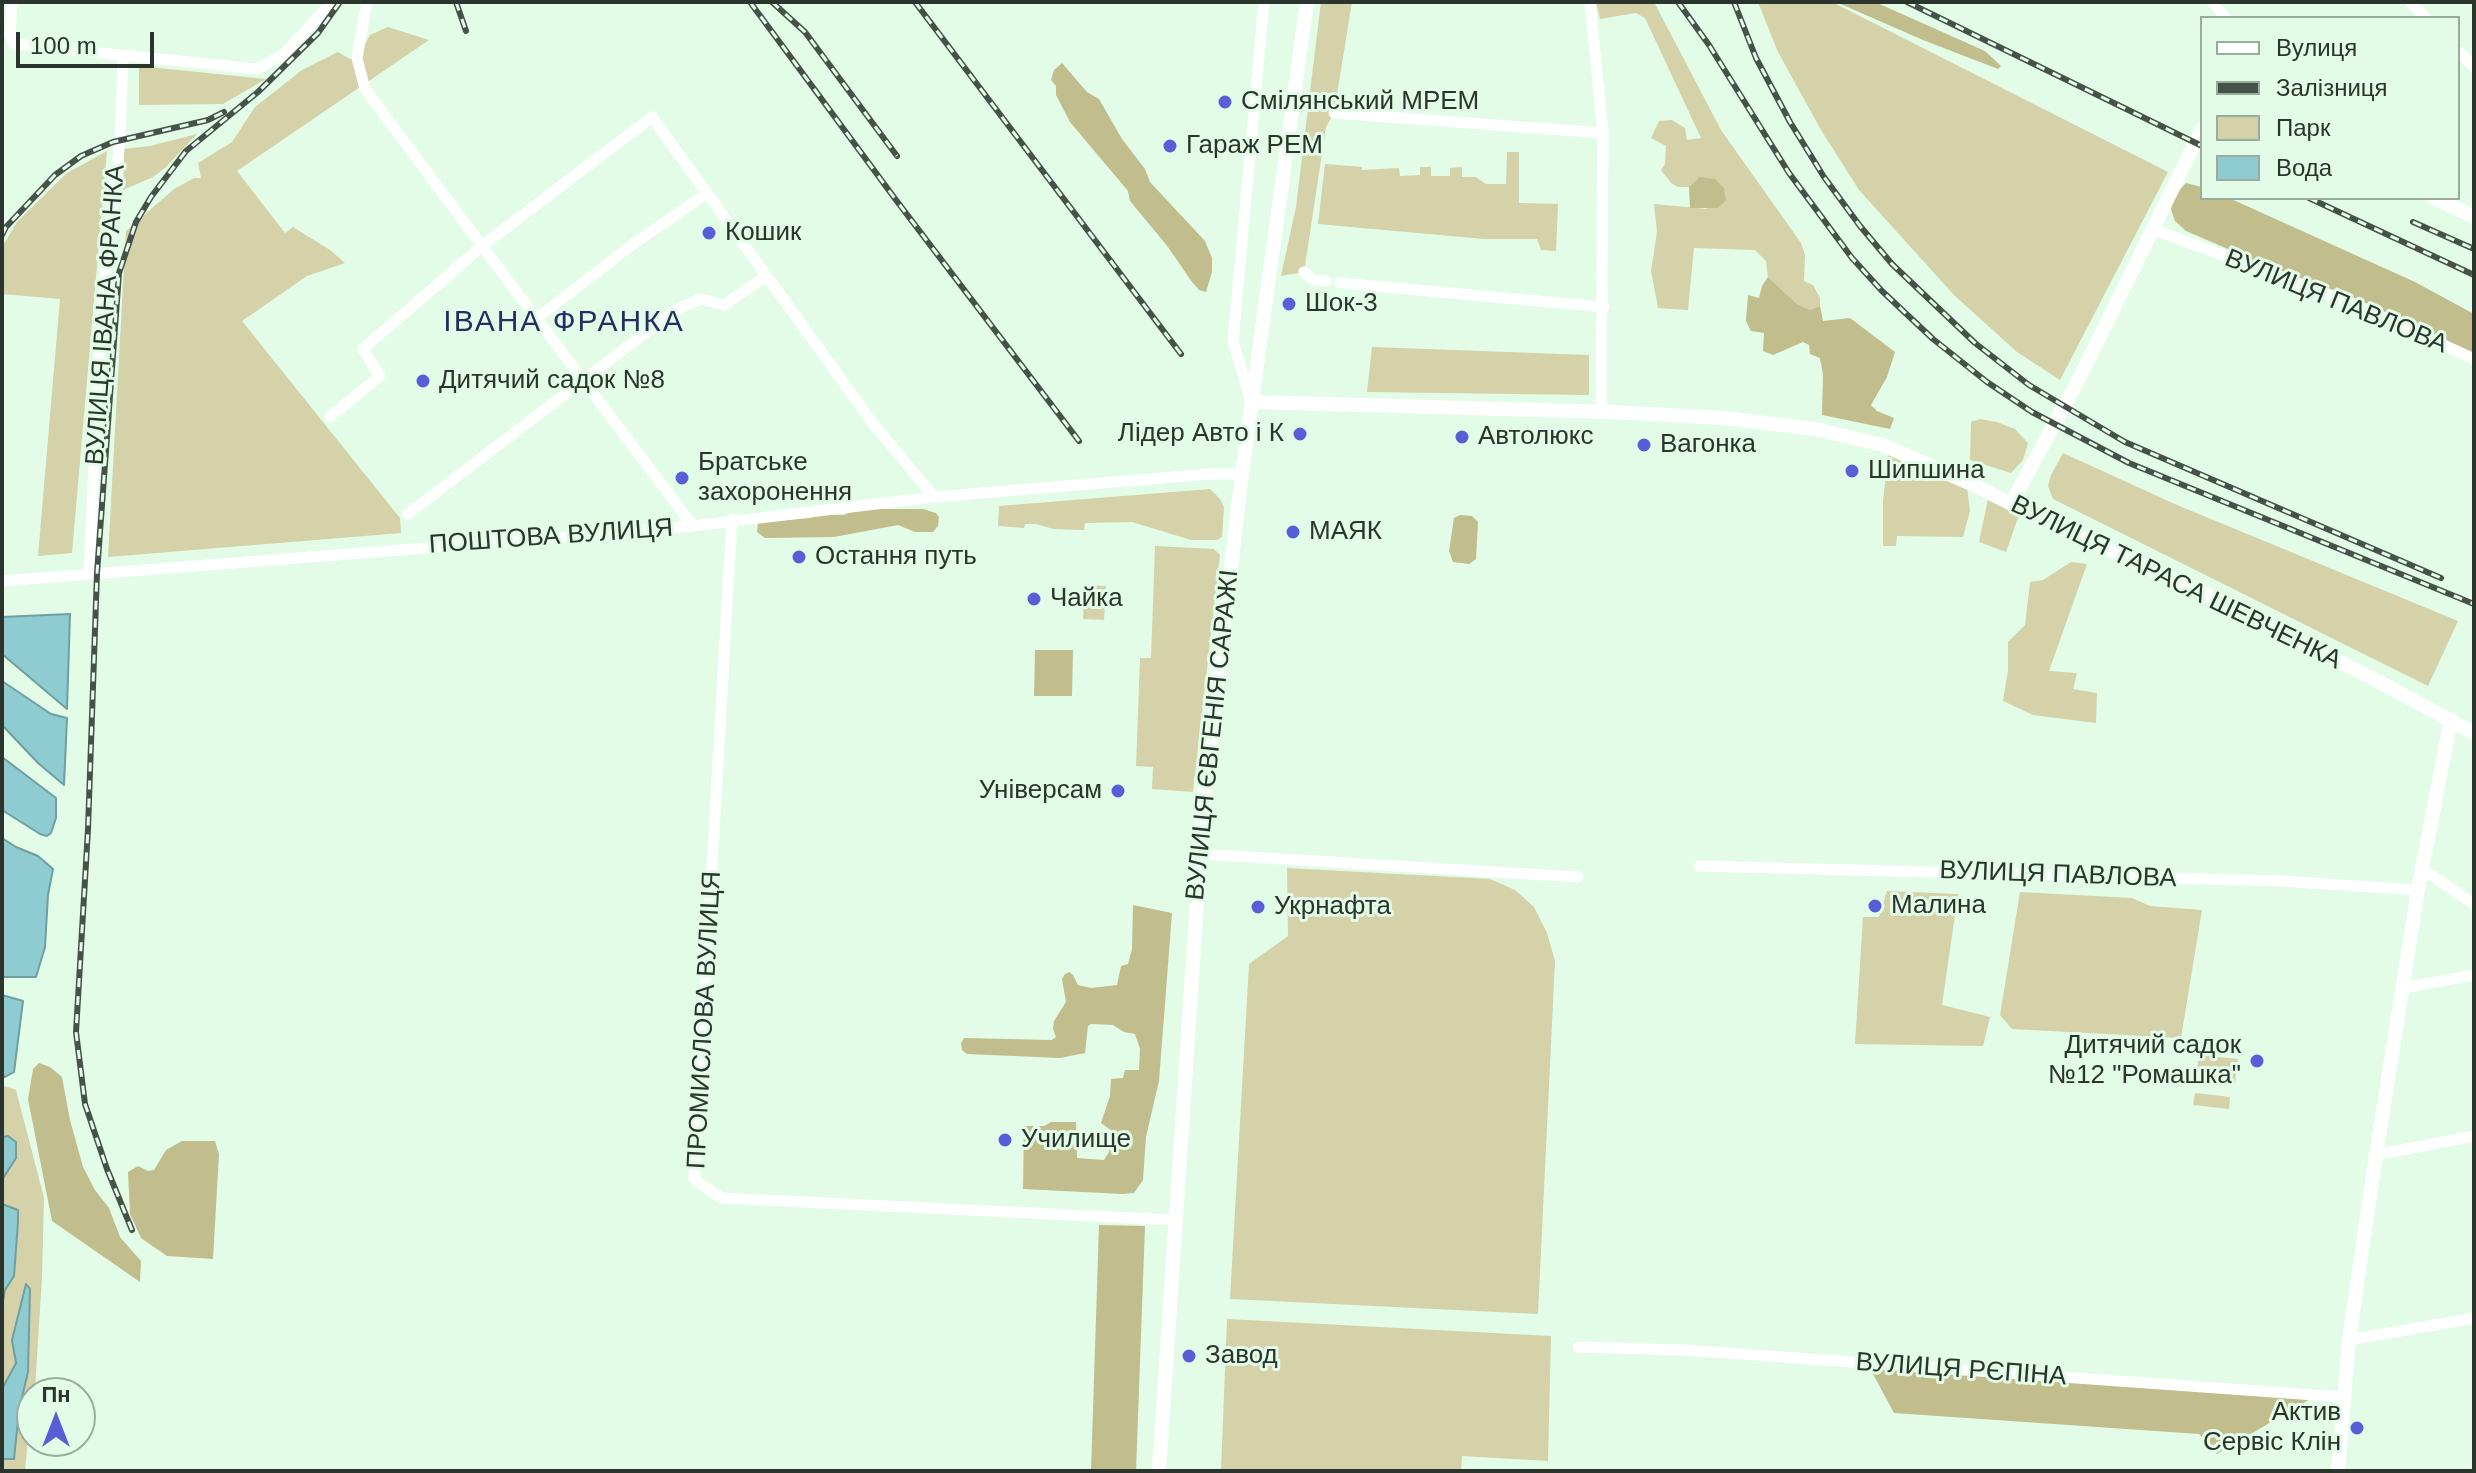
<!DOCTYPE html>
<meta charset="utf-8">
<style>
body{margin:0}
#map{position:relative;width:2476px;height:1473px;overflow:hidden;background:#e2fce8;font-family:Arial,sans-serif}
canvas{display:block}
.frame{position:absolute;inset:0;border:4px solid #2b352e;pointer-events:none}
.legend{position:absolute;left:2200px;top:16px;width:260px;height:184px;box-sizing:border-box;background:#e2fce8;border:2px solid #99ac9e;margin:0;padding:10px 14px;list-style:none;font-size:24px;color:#2b352e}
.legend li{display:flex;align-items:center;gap:16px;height:40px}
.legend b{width:40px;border:2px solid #99ac9e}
.north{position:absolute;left:16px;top:1377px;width:80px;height:80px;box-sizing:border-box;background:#e2fce8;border:2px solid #99ac9e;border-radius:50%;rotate:0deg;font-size:22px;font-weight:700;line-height:32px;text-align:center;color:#2b352e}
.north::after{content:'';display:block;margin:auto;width:28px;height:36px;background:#585fd6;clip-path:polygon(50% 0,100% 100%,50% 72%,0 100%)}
.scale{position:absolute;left:16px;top:32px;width:138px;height:36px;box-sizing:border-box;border:4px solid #2b352e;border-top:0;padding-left:10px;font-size:24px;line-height:28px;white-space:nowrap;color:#2b352e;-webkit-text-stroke:6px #e2fce8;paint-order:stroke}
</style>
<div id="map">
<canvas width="2476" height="1473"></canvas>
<div class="frame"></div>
<ul class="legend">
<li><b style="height:10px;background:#fff"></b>Вулиця</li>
<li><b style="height:10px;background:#465249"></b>Залізниця</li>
<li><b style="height:22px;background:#d5d1a8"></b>Парк</li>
<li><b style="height:22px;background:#8eccd1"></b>Вода</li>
</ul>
<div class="north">Пн</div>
<div class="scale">100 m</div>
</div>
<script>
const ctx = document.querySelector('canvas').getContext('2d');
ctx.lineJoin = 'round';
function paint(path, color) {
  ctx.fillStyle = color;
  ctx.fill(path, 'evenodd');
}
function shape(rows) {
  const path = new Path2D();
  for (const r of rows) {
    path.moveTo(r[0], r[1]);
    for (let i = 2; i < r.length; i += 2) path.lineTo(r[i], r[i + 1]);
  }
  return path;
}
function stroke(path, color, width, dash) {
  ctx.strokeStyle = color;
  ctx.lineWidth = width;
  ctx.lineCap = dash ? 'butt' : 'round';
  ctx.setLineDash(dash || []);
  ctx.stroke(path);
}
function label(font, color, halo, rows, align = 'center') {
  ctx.font = font + ' Arial,sans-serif';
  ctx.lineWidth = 6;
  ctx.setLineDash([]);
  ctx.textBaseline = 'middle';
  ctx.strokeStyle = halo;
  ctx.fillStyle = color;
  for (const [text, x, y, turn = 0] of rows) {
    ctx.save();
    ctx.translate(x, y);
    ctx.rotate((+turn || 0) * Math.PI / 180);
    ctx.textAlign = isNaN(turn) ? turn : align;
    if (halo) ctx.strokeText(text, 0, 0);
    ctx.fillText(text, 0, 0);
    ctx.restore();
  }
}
const green = shape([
 [1321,2,1352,2,1334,113,1326,127,1304,272,1281,276,1296,207],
 [1596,2,1654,2,1721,130,1801,243,1805,255,1804,281,1813,285,1820,298,1820,306,1810,310,1797,304,1768,277,1766,261,1755,250,1694,248,1688,310,1658,308,1651,271,1657,231,1654,204,1707,209,1699,177,1689,187,1678,187,1671,183,1661,170,1665,164,1666,146,1651,138,1659,121,1672,120,1685,128,1687,140,1701,138,1645,18,1636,13,1600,19],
 [1758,2,1832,2,2168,172,2060,380,2017,352,1954,295,1859,190,1821,130,1778,52],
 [388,27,429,40,237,171,285,233,293,227,330,250,345,263,307,276,242,321,400,518,401,533,108,557,126,231,174,189,194,178,201,178,198,163,232,142,255,107,302,70,338,52,350,59,357,58,370,35],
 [139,66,266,79,223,104,139,105],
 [197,134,165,168,153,177,123,190,124,149,150,146],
 [107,151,72,553,38,556,60,299,2,294,2,247,17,222,67,173],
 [1507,152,1519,152,1519,203,1558,204,1556,251,1541,250,1537,239,1484,239,1318,224,1325,164,1362,167,1362,170,1399,168,1400,176,1420,175,1420,167,1431,167,1431,176,1450,176,1450,168,1462,167,1462,177,1476,177,1486,184,1506,184],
 [1372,347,1589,355,1589,395,1367,392],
 [1980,419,1997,422,2015,429,2028,443,2023,460,2011,473,1970,460,1971,422],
 [1889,449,1967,488,1970,511,1963,537,1897,536,1896,546,1883,546,1883,501],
 [2063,453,2177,505,2458,621,2428,686,2053,499,2048,486,2051,475],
 [1210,489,1220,499,1224,507,1222,537,1217,540,1191,540,1132,522,1085,523,1084,530,1053,529,1037,524,1025,524,1024,528,998,526,999,506],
 [1988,499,2020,512,2006,552,1979,542],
 [1155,546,1214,549,1220,555,1193,792,1152,789,1153,767,1136,766,1140,658,1151,658],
 [2071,562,2087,564,2049,671,2077,673,2073,689,2097,693,2096,723,2033,715,2003,701,2008,670,2008,642,2025,625,2030,582,2043,580],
 [1085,585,1106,586,1104,620,1083,619],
 [1287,868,1490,879,1515,890,1534,907,1547,933,1555,961,1538,1314,1230,1299,1249,964,1288,936],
 [1887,891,1958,894,1942,1005,1990,1017,1983,1046,1855,1044,1863,917,1879,917],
 [2020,892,2132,898,2150,906,2202,910,2181,1038,2012,1029,2000,1015],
 [2199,1055,2238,1059,2235,1082,2196,1078],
 [2,1085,16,1090,44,1198,42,1277,35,1389,32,1393,25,1471,2,1471,2,1459,14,1459,19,1410,28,1372,28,1320,12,1340,16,1363,2,1389,2,1307,5,1290,14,1276,18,1211,2,1204,2,1180,8,1169,16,1143,8,1136,2,1137],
 [2195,1093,2230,1097,2229,1109,2193,1105],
 [1227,1319,1551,1336,1548,1461,1462,1456,1461,1471,1221,1471]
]);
const forest = shape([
 [1836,2,1875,2,1985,51,2001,66,1998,69,1923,40],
 [1062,63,1087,92,1099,99,1122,139,1145,169,1150,182,1205,241,1212,258,1212,272,1206,292,1199,290,1192,282,1168,247,1130,201,1128,191,1070,122,1056,95,1056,86,1051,80,1054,70],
 [1699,177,1715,179,1724,188,1726,200,1718,208,1690,208,1689,187],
 [2186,183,2202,187,2202,198,2229,198,2415,282,2474,314,2474,355,2186,231,2175,221,2171,209,2174,196],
 [1768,277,1797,304,1810,310,1820,306,1823,321,1850,318,1895,352,1887,377,1871,405,1877,411,1894,418,1890,429,1822,415,1823,375,1820,358,1810,354,1809,345,1803,342,1773,355,1763,351,1764,333,1751,331,1746,321,1748,295,1759,298,1762,286],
 [860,509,923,509,936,513,939,517,938,526,933,532,915,532,898,525,834,537,765,538,757,532,758,522,810,518,822,514,843,515],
 [1460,515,1472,516,1478,522,1476,559,1469,564,1453,562,1449,551,1454,518],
 [1035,650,1073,650,1072,696,1034,696],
 [1133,905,1172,913,1159,1081,1146,1137,1143,1180,1134,1193,1123,1194,1023,1189,1024,1126,1044,1126,1051,1122,1076,1122,1077,1158,1104,1160,1109,1152,1112,1131,1101,1123,1110,1096,1111,1079,1123,1078,1125,1070,1139,1070,1140,1049,1135,1034,1124,1032,1113,1025,1091,1024,1088,1026,1085,1053,1060,1058,967,1054,962,1050,961,1043,964,1038,1052,1040,1056,1037,1053,1029,1054,1021,1066,1002,1062,979,1065,974,1069,972,1073,975,1078,985,1091,988,1117,985,1121,966,1128,964,1132,949],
 [39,1063,50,1067,62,1077,70,1120,83,1167,95,1190,109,1208,120,1237,141,1261,140,1282,52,1221,28,1099,33,1069],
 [182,1141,215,1141,219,1154,213,1259,167,1256,141,1238,130,1214,128,1172,138,1166,148,1171,154,1170,166,1150],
 [1099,1225,1145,1226,1136,1471,1091,1471],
 [1867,1363,2315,1396,2217,1454,2199,1434,1894,1413]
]);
const water = shape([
 [70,614,67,709,2,654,2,617,70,614],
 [2,681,51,714,67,718,64,785,38,763,2,725,2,681],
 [2,757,56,798,56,818,51,833,47,836,40,834,2,810,2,757],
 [2,838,16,847,38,856,53,869,48,895,45,947,36,977,2,977,2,838],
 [2,995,23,1001,14,1072,5,1077,2,1075,2,995],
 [8,1136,16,1142,16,1158,2,1180,2,1137,8,1136],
 [2,1204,18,1210,18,1222,14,1276,5,1290,2,1307,2,1204],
 [26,1284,30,1289,28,1372,19,1410,14,1459,2,1459,2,1389,16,1363,12,1340,26,1284]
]);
const street = shape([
 [12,2,10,35,14,44,257,69,283,55,332,2],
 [1590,2,1603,133,1601,412],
 [2212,2,2226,18],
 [2410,2,2426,18],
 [2458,51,2474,67],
 [1334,113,1603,133],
 [2152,229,2352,303,2474,359],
 [1304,272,1314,280,1326,281],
 [1340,283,1604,307],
 [536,319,632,245,706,194],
 [1251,402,1233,341,1264,2],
 [330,417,380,376,363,349,482,246,365,89,357,58,367,2],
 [408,514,674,311,700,299,724,305,766,276],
 [732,519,694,1179,721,1198,1175,1220],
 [693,526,482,246,652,117,872,422,934,497],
 [89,573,101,317,120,140,123,56],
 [2,581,568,537,693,526,934,497,1210,474,1242,474],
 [1199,854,1578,877],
 [1699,866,2280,881,2418,890],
 [2422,869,2474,904],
 [2403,988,2474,975],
 [2376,1155,2474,1136],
 [2349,1340,2474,1318],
 [1578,1347,1684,1350,2343,1397]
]);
const secondary = shape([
 [2434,198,2474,217],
 [1251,402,1611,412,1723,418,1815,429,1883,445,1976,486,2033,515,2199,591,2372,678,2474,733],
 [2011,504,2083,371,2202,129],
 [1159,1471,1204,796,1242,474,1307,2],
 [2338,1471,2349,1340,2376,1155,2418,890,2451,719]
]);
const rail = shape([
 [456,2,466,31],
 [750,2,896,200,1079,441],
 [772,2,805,32,897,156],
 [915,2,1181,354],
 [1678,2,1709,45,1789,173,1852,258,1882,291,1933,339,1987,382,2032,412,2129,463,2474,604],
 [1734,2,1756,58,1790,122,1824,177,1860,226,1892,264,1975,343,2029,385,2125,442,2441,578],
 [1907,2,2202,146],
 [2309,198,2474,275],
 [2413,222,2474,249],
 [2,235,6,227,55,175,81,156,113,142,208,120,224,112],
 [132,1230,107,1169,85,1104,76,1032,88,829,97,573,119,273,136,222,151,197,186,151,258,92,318,33,340,2]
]);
const markers = [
 [1225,102,8,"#585fd6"],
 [1170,146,8,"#585fd6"],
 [709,233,8,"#585fd6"],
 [1289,304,8,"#585fd6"],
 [423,381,8,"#585fd6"],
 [1300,434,8,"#585fd6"],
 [1462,437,8,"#585fd6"],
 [1644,445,8,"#585fd6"],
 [1852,471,8,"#585fd6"],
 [682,478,8,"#585fd6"],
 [1293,532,8,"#585fd6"],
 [799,557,8,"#585fd6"],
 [1034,599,8,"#585fd6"],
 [1118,791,8,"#585fd6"],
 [1875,906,8,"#585fd6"],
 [1258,907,8,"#585fd6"],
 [2257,1061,8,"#585fd6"],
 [1005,1140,8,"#585fd6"],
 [1189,1356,8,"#585fd6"],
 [2357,1428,8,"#585fd6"]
];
const poiNames = [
 ["Смілянський МРЕМ",1241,102],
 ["Гараж РЕМ",1186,146],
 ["Кошик",725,233],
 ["Шок-3",1305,304],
 ["Дитячий садок №8",439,381],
 ["Лідер Авто і К",1284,434,"right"],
 ["Автолюкс",1478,437],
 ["Вагонка",1660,445],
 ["Братське",698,463],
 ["захоронення",698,493],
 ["Шипшина",1868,471],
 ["МАЯК",1309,532],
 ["Остання путь",815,557],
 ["Чайка",1050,599],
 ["Універсам",1102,791,"right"],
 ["Малина",1891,906],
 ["Укрнафта",1274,907],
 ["Дитячий садок",2241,1046,"right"],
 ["№12 \"Ромашка\"",2241,1076,"right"],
 ["Училище",1021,1140],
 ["Завод",1205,1356],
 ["Актив",2341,1413,"right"],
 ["Сервiс Клiн",2341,1443,"right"]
];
const streetNames = [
 ["ВУЛИЦЯ ПАВЛОВА",2336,302,22],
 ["ВУЛИЦЯ ІВАНА ФРАНКА",106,315,-86],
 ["ПОШТОВА ВУЛИЦЯ",551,537,-4],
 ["ВУЛИЦЯ ТАРАСА ШЕВЧЕНКА",2176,583,26],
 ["ВУЛИЦЯ ЄВГЕНІЯ САРАЖІ",1213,735,-84],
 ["ВУЛИЦЯ ПАВЛОВА",2058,875,2],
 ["ПРОМИСЛОВА ВУЛИЦЯ",705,1020,-87],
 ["ВУЛИЦЯ РЄПІНА",1961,1370,4]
];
const quarterNames = [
 ["ІВАНА ФРАНКА",564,323]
];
paint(green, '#d5d1a8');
paint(forest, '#c2bd8d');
paint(water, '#8eccd1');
stroke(water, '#709fa0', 2);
stroke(street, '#fff', 11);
stroke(secondary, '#fff', 14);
stroke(rail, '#465249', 6);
stroke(rail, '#e2fce8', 3, [9]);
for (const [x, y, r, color] of markers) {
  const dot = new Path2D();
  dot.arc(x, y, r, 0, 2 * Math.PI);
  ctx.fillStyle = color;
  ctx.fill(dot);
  stroke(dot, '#e2fce8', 3);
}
label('26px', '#2b352e', '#e2fce8', poiNames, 'left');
label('26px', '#2b352e', '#e2fce8', streetNames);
ctx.letterSpacing = '2px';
label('30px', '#272c65', '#e2fce8', quarterNames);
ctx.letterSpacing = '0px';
</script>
